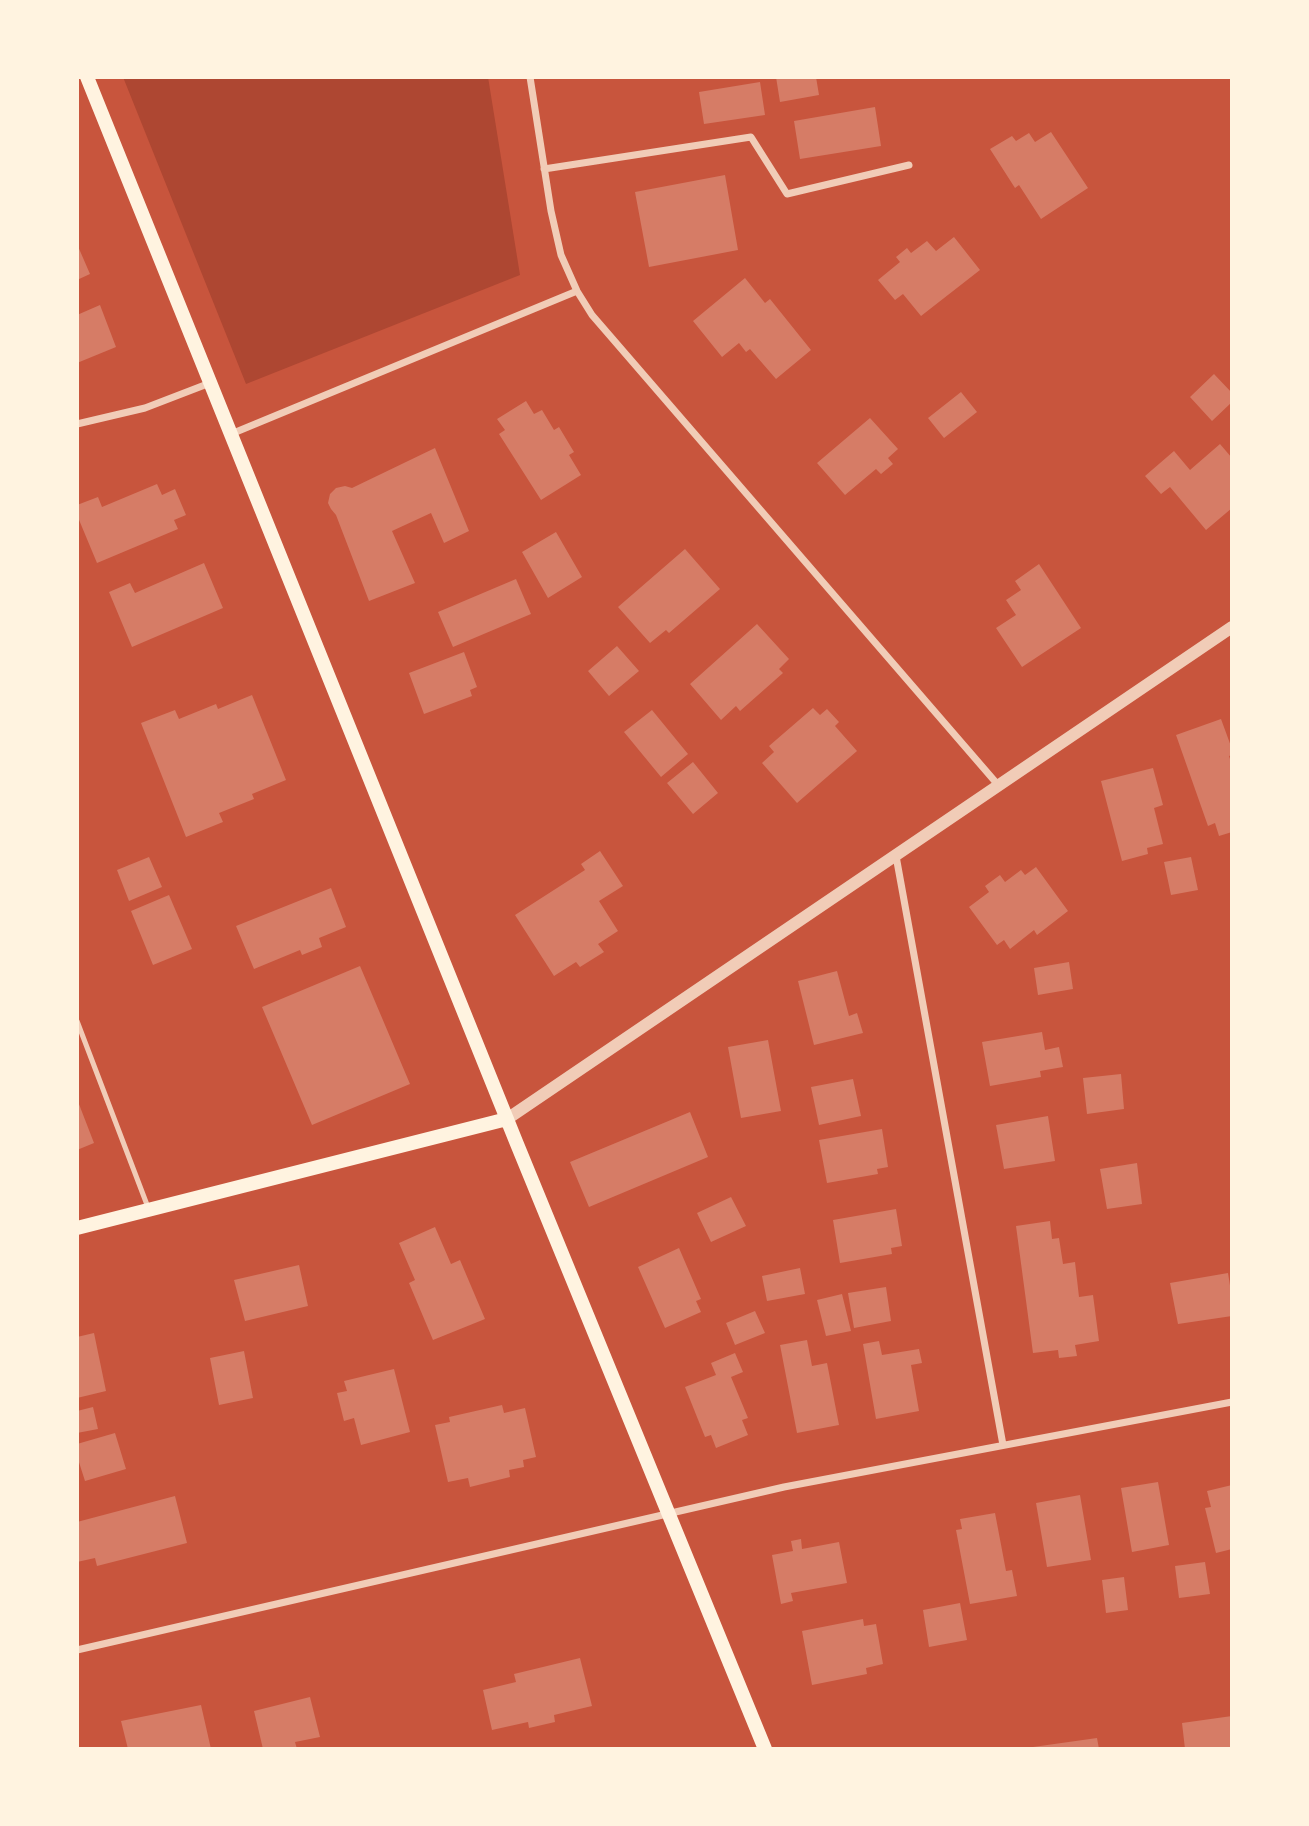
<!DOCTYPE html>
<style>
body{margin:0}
#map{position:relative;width:1309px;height:1826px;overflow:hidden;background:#c8553d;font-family:"Public Sans",sans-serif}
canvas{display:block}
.frame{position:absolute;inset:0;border:79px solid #fff3e0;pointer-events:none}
</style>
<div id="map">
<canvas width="1309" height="1826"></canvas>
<div class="frame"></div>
</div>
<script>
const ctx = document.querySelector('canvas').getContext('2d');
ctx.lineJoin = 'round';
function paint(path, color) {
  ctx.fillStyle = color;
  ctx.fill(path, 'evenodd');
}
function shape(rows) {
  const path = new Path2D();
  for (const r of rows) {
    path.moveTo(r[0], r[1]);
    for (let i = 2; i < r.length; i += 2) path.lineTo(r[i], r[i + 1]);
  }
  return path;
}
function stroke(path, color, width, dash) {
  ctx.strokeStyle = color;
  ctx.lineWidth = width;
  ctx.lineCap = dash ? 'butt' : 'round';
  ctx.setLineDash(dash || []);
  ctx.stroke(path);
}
const green = shape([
 [123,77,488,77,520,275,246,384]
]);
const building = shape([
 [776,77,816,77,819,95,780,102],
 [760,82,765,115,704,124,699,92],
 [875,107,881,146,800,159,794,121],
 [1051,132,1088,188,1041,219,1019,185,1015,188,990,149,1012,136,1016,141,1029,133,1035,142],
 [725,175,738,250,649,267,635,192],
 [954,237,980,270,921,316,903,294,895,300,878,280,900,262,896,257,907,248,911,253,927,241,936,251],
 [77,244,90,274,77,280],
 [745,278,765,303,770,299,811,350,776,379,750,349,746,352,739,343,722,357,693,321],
 [100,305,116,347,77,363,77,315],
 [1214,374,1232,393,1232,402,1212,421,1190,397],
 [961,392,977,412,944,438,928,418],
 [526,401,534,414,542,410,554,430,559,427,574,452,569,455,581,475,541,500,499,434,505,430,497,419],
 [870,418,898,449,888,458,893,464,881,474,876,469,845,495,817,463],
 [1220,444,1232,458,1232,508,1206,530,1170,487,1161,494,1145,476,1174,451,1190,470],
 [435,448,469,531,444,543,431,513,392,531,415,583,369,601,336,515,331,509,328,503,330,494,336,488,345,486,352,488],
 [157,484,162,495,175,489,186,515,174,520,178,529,97,563,77,515,77,505,98,497,102,507],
 [556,532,582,577,548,598,522,552],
 [685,549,720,589,669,633,666,630,650,643,618,607],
 [204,563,223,608,132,647,109,592,130,583,135,593],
 [1039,564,1081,628,1022,667,996,628,1016,615,1006,600,1021,590,1015,581],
 [516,579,531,614,453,647,438,612],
 [757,624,789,659,779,669,783,673,740,711,736,706,721,720,690,684],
 [617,646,639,671,609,696,588,671],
 [464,652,477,687,470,690,472,696,424,714,409,673],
 [252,695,286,780,252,794,254,799,219,813,223,822,186,837,141,723,175,710,179,719,216,704,218,709],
 [813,708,820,715,827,709,839,722,835,726,857,751,797,803,762,763,774,752,769,746],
 [652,710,688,754,661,777,624,732],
 [1221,719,1232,749,1232,755,1229,756,1232,765,1232,832,1219,836,1215,823,1208,826,1176,735],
 [693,762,718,793,693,814,667,783],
 [1153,768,1163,805,1154,808,1163,844,1147,848,1148,854,1122,861,1101,781],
 [600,851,623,886,599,901,618,931,598,944,604,952,580,967,576,962,554,976,515,915,585,870,581,864],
 [149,857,162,887,129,901,117,870],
 [1191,857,1198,890,1171,895,1164,862],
 [1036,867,1068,911,1037,935,1034,930,1010,949,1004,940,997,945,969,907,989,892,985,886,1000,875,1005,882,1021,870,1025,875],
 [331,888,346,927,319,938,322,947,302,955,300,950,254,969,236,926],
 [169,895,192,949,153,965,131,911],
 [1069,962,1073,989,1038,995,1034,968],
 [360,966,410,1084,312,1125,262,1007],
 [837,971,849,1016,857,1013,863,1033,814,1045,798,981],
 [1042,1032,1045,1050,1059,1047,1063,1067,1040,1071,1041,1077,990,1086,982,1042],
 [768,1040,781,1111,741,1118,728,1047],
 [1121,1074,1124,1109,1087,1114,1083,1078],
 [853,1079,861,1116,819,1125,811,1087],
 [77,1099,94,1143,77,1150],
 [690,1112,708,1157,589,1207,570,1162],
 [1048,1116,1055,1161,1004,1169,996,1125],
 [882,1129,888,1167,877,1169,878,1174,827,1183,819,1140],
 [1137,1163,1142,1204,1107,1209,1100,1169],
 [731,1197,746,1226,711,1242,697,1213],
 [896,1209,902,1246,891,1248,892,1254,840,1263,833,1220],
 [1050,1221,1052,1239,1059,1238,1063,1264,1075,1262,1079,1297,1093,1295,1099,1341,1075,1345,1077,1356,1059,1358,1058,1350,1033,1353,1016,1226],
 [435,1227,451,1264,460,1260,485,1319,433,1340,409,1283,415,1280,399,1243],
 [679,1248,701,1299,696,1301,701,1312,665,1328,638,1267],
 [299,1265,308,1306,245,1321,234,1280],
 [800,1268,805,1294,767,1301,762,1276],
 [1228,1273,1232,1298,1232,1316,1178,1324,1170,1283],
 [886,1287,891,1321,854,1328,848,1293],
 [842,1294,851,1331,826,1336,817,1300],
 [755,1311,765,1333,735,1345,726,1323],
 [94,1333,106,1391,77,1398,77,1337],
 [807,1340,812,1366,827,1363,839,1425,797,1433,780,1345],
 [879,1341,882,1355,919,1349,922,1363,911,1365,919,1411,876,1419,863,1344],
 [244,1351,253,1398,219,1405,210,1358],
 [735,1353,743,1372,731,1377,748,1418,742,1420,748,1435,716,1448,711,1435,705,1437,685,1387,716,1375,711,1363],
 [394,1369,410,1432,361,1445,354,1418,344,1421,337,1393,347,1391,344,1381],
 [502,1405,504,1413,525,1408,536,1457,523,1460,524,1467,509,1470,510,1477,470,1487,468,1478,448,1482,435,1425,450,1422,449,1417],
 [93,1407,98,1429,77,1433,77,1411],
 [115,1433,126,1469,85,1481,77,1456,77,1444],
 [1158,1482,1169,1545,1132,1552,1121,1488],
 [1232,1485,1232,1549,1216,1553,1205,1508,1211,1507,1207,1491],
 [1080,1495,1091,1560,1047,1567,1036,1503],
 [175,1496,187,1543,97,1566,95,1558,77,1562,77,1522],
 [995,1513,1006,1571,1012,1570,1017,1596,970,1604,956,1530,962,1529,960,1519],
 [801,1539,802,1549,839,1542,847,1583,791,1593,793,1601,781,1604,772,1555,793,1551,791,1541],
 [1205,1562,1210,1594,1179,1598,1175,1566],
 [1124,1577,1128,1610,1106,1613,1102,1580],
 [960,1603,967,1640,929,1647,923,1610],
 [863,1619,864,1626,876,1624,883,1664,866,1668,867,1674,812,1685,802,1631],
 [580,1658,592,1706,554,1715,555,1722,529,1728,528,1722,492,1730,483,1690,516,1682,514,1674],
 [310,1697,320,1737,295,1742,297,1749,263,1749,254,1711],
 [201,1705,211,1749,128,1749,121,1721],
 [1232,1716,1232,1749,1185,1749,1182,1723],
 [1097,1738,1099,1749,1033,1749,1033,1747]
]);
const service = shape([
 [77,1021,149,1210]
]);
const minor = shape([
 [530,77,551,211,561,255,577,291,592,315,999,786],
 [544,169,751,137,787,194,909,165],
 [77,424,145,408,210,383],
 [231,434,577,291],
 [896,856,1003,1445],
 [77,1650,784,1487,1232,1402]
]);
const tertiary = shape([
 [507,1119,1232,627]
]);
const secondary = shape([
 [87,77,517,1144,765,1749],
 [77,1228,507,1119]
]);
paint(green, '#ae4732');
paint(building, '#d67c66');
stroke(service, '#f1ccb7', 5);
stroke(minor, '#f1ccb7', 7);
stroke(tertiary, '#f1ccb7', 12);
stroke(secondary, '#fff3e0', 14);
</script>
